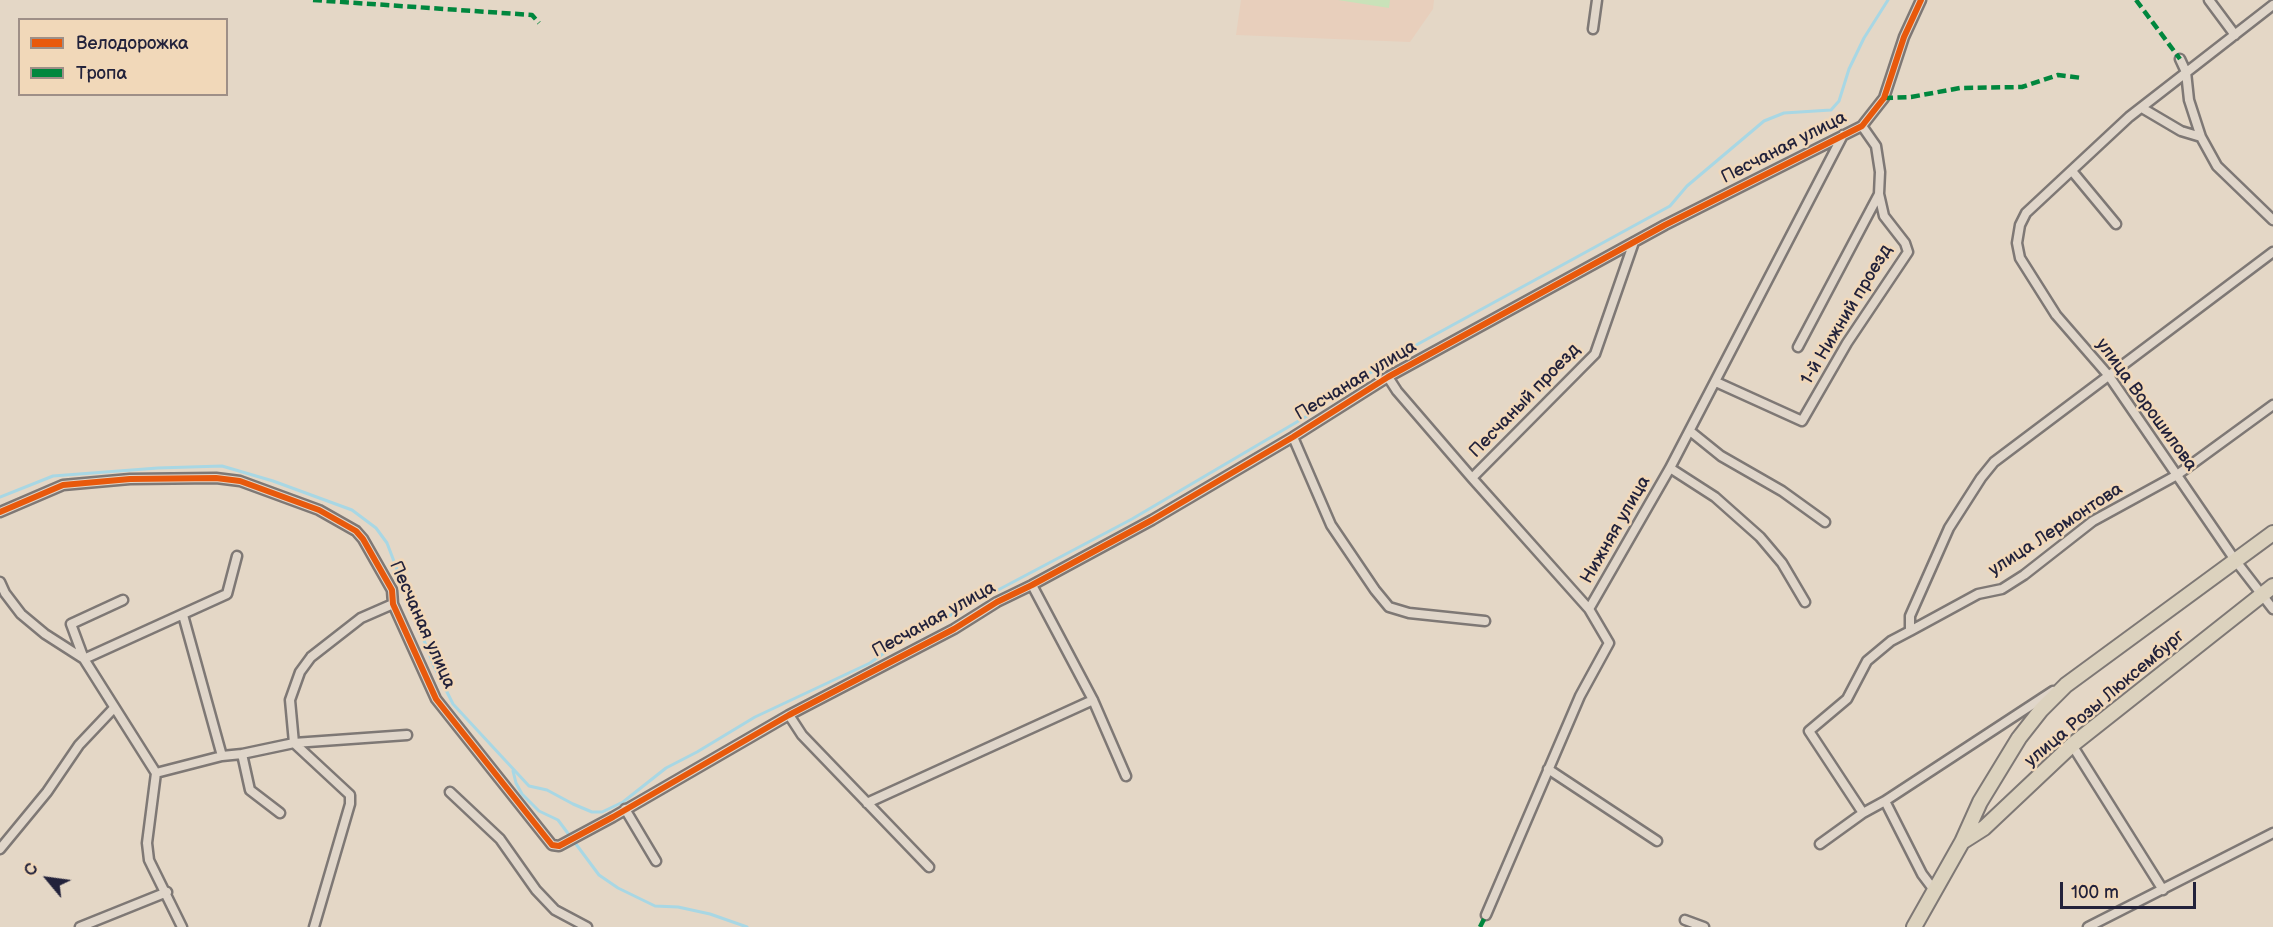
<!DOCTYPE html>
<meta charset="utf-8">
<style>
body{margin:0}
#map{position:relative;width:2273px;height:927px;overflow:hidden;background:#e4d7c6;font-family:"Balsamiq Sans",sans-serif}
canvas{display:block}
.legend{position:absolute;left:18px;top:18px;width:210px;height:78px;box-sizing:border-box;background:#f1d8b9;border:2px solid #9e8f87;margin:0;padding:8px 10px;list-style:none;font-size:18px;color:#22223b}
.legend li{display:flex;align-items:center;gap:12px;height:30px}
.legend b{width:30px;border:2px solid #9e8f87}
.north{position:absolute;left:18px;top:849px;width:60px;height:60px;-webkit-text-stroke:4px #f1d8b9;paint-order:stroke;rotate:299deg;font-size:16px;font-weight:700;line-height:24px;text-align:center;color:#22223b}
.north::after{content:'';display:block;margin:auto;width:21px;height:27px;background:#22223b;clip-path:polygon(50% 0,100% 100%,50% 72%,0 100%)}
.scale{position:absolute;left:2060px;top:882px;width:136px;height:27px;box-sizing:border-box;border:3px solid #22223b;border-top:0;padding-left:8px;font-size:18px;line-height:21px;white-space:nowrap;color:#22223b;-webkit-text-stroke:4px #f1d8b9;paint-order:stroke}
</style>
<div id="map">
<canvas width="2273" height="927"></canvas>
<ul class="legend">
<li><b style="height:8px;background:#e8590c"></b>Велодорожка</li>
<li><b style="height:8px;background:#00873e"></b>Тропа</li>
</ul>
<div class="north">С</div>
<div class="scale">100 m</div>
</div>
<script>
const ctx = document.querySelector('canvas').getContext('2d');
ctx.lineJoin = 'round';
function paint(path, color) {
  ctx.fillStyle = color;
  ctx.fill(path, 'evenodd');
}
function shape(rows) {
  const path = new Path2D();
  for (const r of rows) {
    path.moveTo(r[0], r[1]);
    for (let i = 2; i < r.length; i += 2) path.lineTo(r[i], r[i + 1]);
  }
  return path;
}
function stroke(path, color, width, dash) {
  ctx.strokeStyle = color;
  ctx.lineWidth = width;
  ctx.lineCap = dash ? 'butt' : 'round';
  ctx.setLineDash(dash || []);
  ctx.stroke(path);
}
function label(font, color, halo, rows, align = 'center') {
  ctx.font = font + ' "Balsamiq Sans",sans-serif';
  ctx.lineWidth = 5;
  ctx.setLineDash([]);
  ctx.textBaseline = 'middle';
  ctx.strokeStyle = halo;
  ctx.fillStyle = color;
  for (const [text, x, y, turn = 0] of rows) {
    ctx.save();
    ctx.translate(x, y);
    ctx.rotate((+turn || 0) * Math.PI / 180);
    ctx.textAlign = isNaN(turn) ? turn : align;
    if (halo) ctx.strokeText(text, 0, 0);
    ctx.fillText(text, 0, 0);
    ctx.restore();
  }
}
const built = shape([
 [1241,0,1434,0,1433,9,1410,42,1236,35]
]);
const green = shape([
 [1338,0,1390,0,1389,8]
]);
const stream = shape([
 [0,497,53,476,158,468,222,466,273,481,352,510,376,528,387,543,433,664,453,704,529,786,547,790,573,804,592,812,602,812,623,802,666,768,697,752,755,717,870,663,898,643,1132,519,1307,416,1330,397,1418,344,1670,206,1687,186,1764,121,1784,113,1831,110,1839,101,1849,69,1864,38,1888,0],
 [513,771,516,783,522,794,539,811,558,820,599,875,618,888,655,906,678,907,710,914,747,927]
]);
const street = shape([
 [2209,0,2235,35],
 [2273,5,2129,117,2026,213,2020,225,2017,243,2020,258,2056,315,2109,376,2235,560,2273,609],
 [1593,29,1597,0],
 [2180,59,2186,72,2189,100,2201,137,2217,166,2273,220],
 [2142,108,2181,131,2201,137],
 [2072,171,2116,224],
 [1798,347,1879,194,1880,172,1876,146,1862,126],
 [1388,377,1397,391,1472,478,1589,609],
 [1716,382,1802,421,1847,343,1908,252,1905,243,1884,216,1879,194],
 [1690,431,1721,456,1782,491,1825,522],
 [1293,437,1331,525,1375,590,1389,607,1409,613,1485,621],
 [1670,468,1715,497,1760,537,1782,563,1805,602],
 [1472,478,1595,354,1634,242],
 [0,512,63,485,130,479,216,478,240,481,319,510,356,531,363,539,392,590,393,604,436,699,552,845,559,846,613,817,789,715,954,629,997,602,1032,585,1152,520,1293,437,1388,377,1665,225,1862,126,1884,98,1904,37,1921,0],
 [0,582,5,593,21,614,45,634,84,659,156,773,147,843,149,860,182,927],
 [1032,585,1093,700,1126,776],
 [123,600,71,624,84,659,227,594,237,556],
 [183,615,222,756],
 [1910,631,1978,594,2002,589,2024,575,2093,521,2177,475,2273,405],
 [789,715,802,735,929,867],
 [2072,745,2163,890],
 [242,754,250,790,280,813],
 [1548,769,1657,841],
 [156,773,222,756,242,754,294,743,407,735],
 [450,792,500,839,536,890,555,910,587,927],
 [1885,801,2053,691],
 [867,803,1093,700],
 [625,809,656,861],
 [1820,844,1863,813],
 [0,849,47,792,79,745,114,708],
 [1934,890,1922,874,1885,801,1863,813,1809,731,1847,699,1867,661,1891,641,1910,631,1910,616,1949,528,1981,478,1994,462,2273,252],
 [1486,915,1580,696,1609,643,1589,609,1670,468,1843,135],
 [1685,920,1704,927],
 [80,927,167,892],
 [314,927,350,804,350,795,294,743,290,700,300,672,311,657,361,618,393,604],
 [2088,927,2273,833]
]);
const primary = shape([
 [1962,842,1984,828,2072,745,2273,586],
 [1914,927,1962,842,1980,802,2019,738,2041,710,2066,685,2273,533]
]);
const quiet = shape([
 [313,0,532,15,539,23],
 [2136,0,2180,59],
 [1884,98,1911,97,1960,88,2022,87,2058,75,2082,78],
 [1480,927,1486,915]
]);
const cycleway = shape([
 [0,512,63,485,130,479,216,478,240,481,319,510,356,531,363,539,392,590,393,604,436,699,552,845,559,846,613,817,789,715,954,629,997,602,1032,585,1152,520,1293,437,1388,377,1665,225,1862,126,1884,98,1904,37,1921,0]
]);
const streetNames = [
 ["Песчаная улица",1784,148,-27],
 ["1-й Нижний проезд",1847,315,-59],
 ["Песчаная улица",1356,381,-31],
 ["Песчаный проезд",1525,401,-46],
 ["улица Ворошилова",2146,405,54],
 ["Нижняя улица",1616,530,-60],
 ["улица Лермонтова",2056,530,-33],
 ["Песчаная улица",934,620,-29],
 ["Песчаная улица",422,625,66],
 ["улица Розы Люксембург",2105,699,-40]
];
paint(built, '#e8cfbc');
paint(green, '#c9e2b9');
stroke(stream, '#a8d7e4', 3);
stroke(street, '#7e7875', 13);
stroke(primary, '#7e7875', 18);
stroke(street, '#e0d6ca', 8);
stroke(primary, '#dcd2be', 14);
stroke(quiet, '#00873e', 4.5, [9, 4.5]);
stroke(cycleway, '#e8590c', 6);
label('18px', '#22223b', '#f1d8b9', streetNames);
</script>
